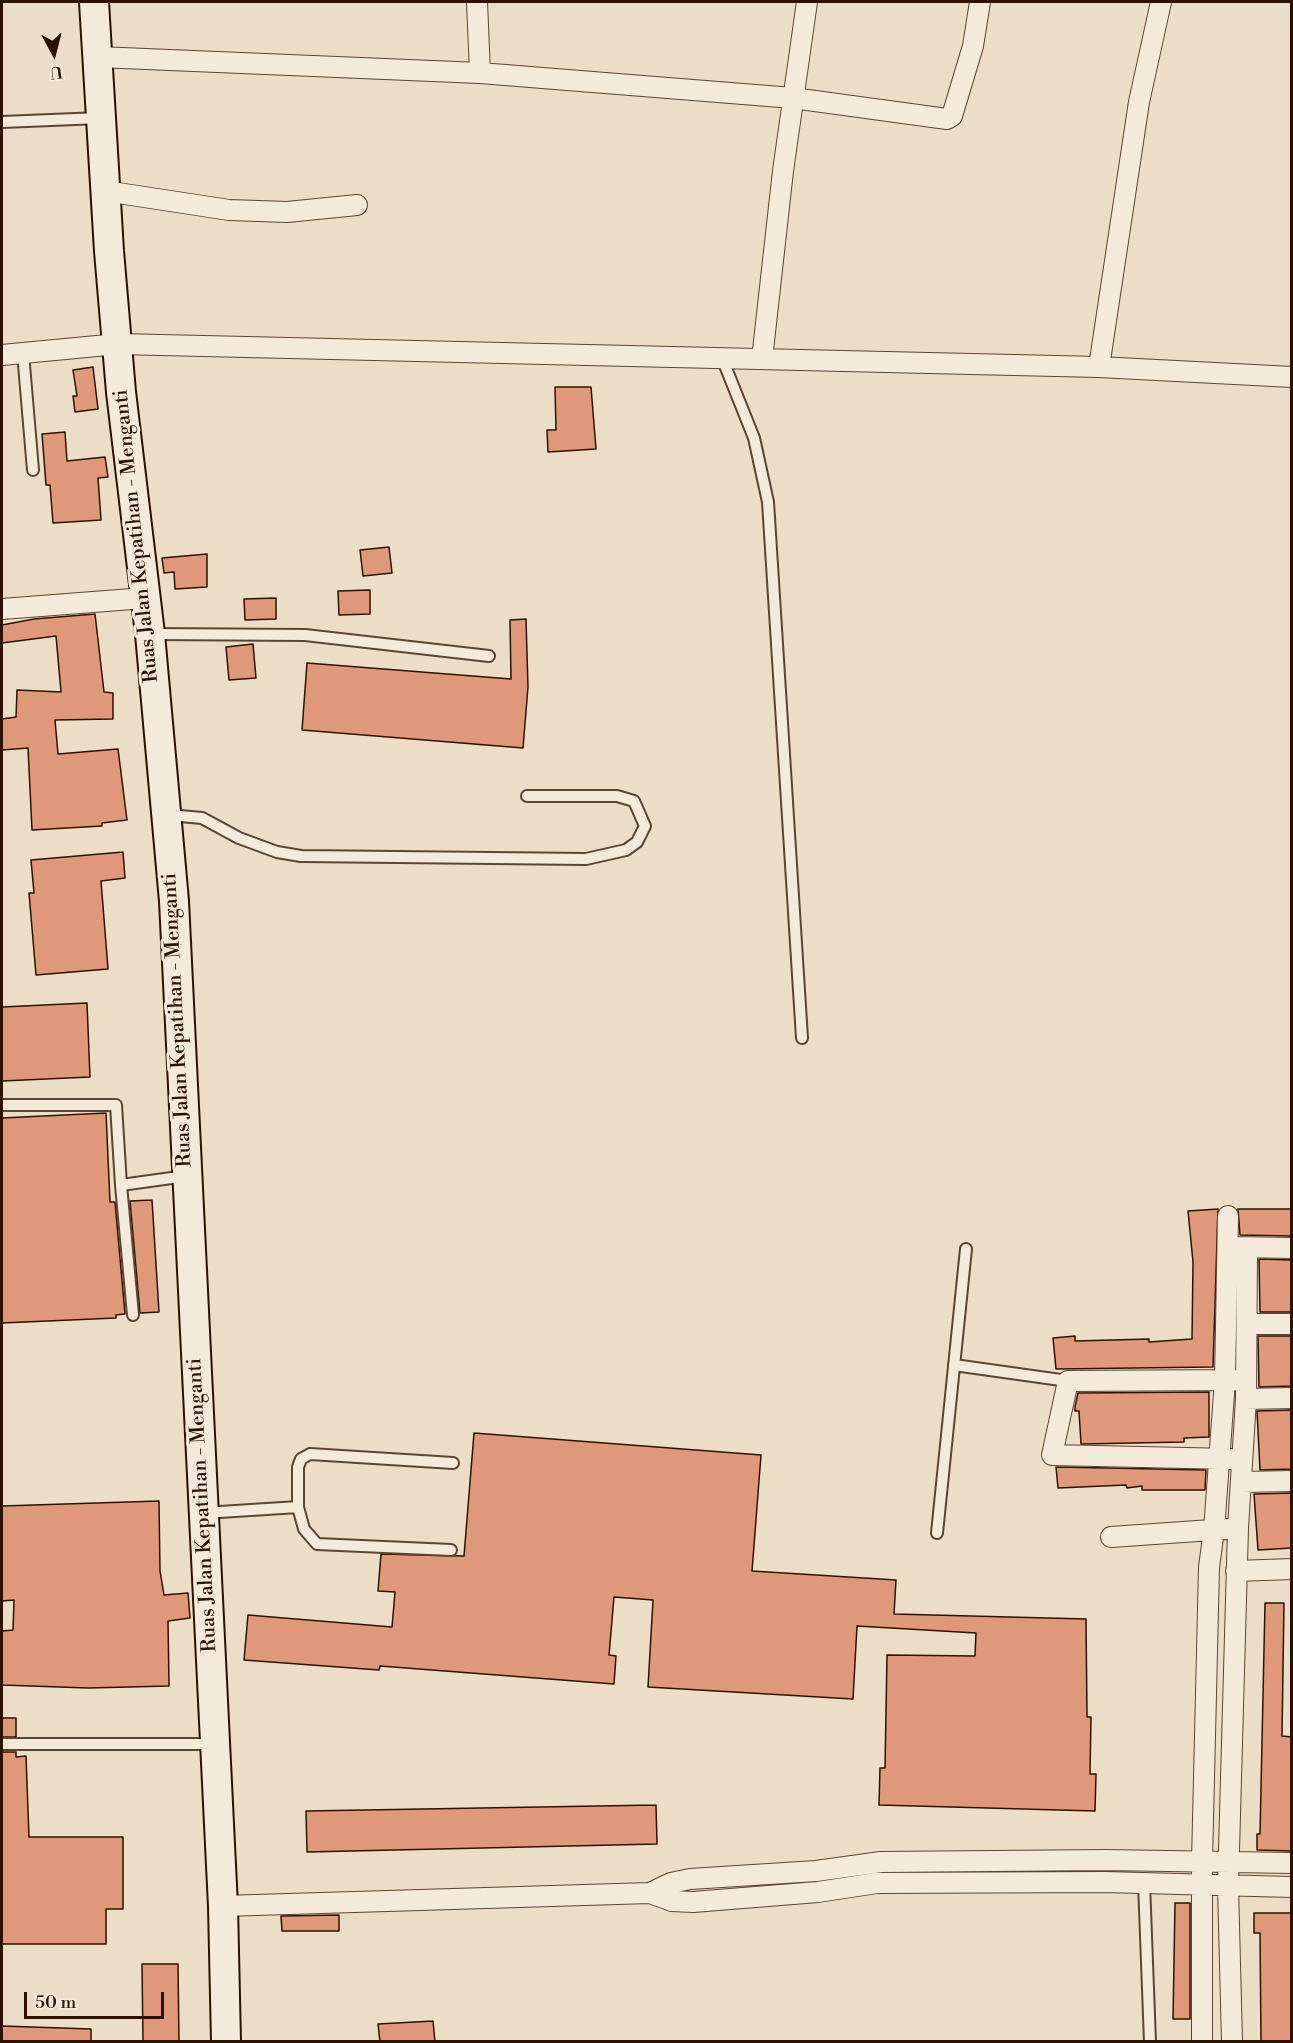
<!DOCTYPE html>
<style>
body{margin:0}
#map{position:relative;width:1293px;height:2043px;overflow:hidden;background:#ecdec6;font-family:"Libre Bodoni",serif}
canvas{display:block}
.frame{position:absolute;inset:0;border:3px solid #2c1100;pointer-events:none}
.north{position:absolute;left:24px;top:24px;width:60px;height:60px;-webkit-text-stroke:4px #f3eada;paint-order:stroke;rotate:173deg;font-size:16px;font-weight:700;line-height:24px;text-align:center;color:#2c1100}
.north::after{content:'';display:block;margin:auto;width:21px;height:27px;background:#2c1100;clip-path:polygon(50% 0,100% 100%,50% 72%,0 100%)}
.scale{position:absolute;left:24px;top:1992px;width:140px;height:27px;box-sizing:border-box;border:3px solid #2c1100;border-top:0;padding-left:8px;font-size:18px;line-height:21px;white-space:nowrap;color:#2c1100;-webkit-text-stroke:4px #f3eada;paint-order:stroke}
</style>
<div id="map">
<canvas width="1293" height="2043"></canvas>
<div class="frame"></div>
<div class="north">U</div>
<div class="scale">50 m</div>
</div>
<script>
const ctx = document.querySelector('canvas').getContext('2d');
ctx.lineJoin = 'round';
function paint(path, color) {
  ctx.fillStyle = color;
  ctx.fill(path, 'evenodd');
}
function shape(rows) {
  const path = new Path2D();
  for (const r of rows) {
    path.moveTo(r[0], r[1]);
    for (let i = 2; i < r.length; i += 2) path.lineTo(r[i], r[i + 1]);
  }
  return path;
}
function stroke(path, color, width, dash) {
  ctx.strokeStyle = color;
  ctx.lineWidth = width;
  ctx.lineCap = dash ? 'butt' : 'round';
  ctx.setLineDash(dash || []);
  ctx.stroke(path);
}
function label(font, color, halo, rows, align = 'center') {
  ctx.font = font + ' "Libre Bodoni",serif';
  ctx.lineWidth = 6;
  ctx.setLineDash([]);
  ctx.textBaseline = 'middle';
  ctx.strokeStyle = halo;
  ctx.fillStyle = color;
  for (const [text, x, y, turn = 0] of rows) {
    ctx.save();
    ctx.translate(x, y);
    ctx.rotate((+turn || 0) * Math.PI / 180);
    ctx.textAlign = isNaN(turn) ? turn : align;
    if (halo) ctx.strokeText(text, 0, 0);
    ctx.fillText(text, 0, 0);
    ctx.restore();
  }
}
const building = shape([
 [93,367,98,409,75,412,73,396,77,396,73,370,93,367],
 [555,387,591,387,596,449,548,452,547,430,556,430,555,387],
 [65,432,67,461,105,457,108,477,98,478,101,520,53,523,50,485,46,485,42,434,65,432],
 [389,547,392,573,363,576,360,550,389,547],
 [207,554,207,587,175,589,174,572,164,573,162,558,207,554],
 [370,590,370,614,339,615,338,591,370,590],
 [276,598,276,619,245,620,244,599,276,598],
 [95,614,104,692,113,693,113,719,55,720,58,754,118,749,127,820,102,823,102,826,32,830,28,748,2,750,2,719,16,717,17,690,61,692,56,636,2,643,2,625,34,619,95,614],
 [526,619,528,687,523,748,302,730,307,663,511,679,510,620,526,619],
 [253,644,256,678,229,680,226,647,253,644],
 [123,852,125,878,101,881,108,969,36,975,29,893,34,893,31,860,123,852],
 [87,1003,90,1077,2,1081,2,1007,87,1003],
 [106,1113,110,1202,115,1202,125,1314,116,1315,116,1318,2,1323,2,1118,106,1113],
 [152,1200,159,1312,140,1313,130,1201,152,1200],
 [1218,1209,1213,1367,1056,1369,1053,1338,1075,1336,1075,1341,1149,1339,1149,1342,1192,1339,1193,1262,1188,1211,1218,1209],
 [1238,1209,1292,1209,1292,1236,1240,1235,1238,1209],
 [1259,1259,1292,1260,1292,1312,1260,1312,1259,1259],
 [1258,1336,1292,1336,1292,1386,1259,1387,1258,1336],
 [1209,1392,1209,1437,1184,1438,1184,1442,1081,1444,1079,1411,1075,1411,1075,1407,1078,1393,1209,1392],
 [1292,1410,1292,1469,1260,1470,1257,1411,1292,1410],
 [474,1433,761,1455,752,1571,896,1580,894,1614,1086,1619,1087,1717,1091,1717,1090,1774,1096,1774,1095,1811,879,1805,880,1768,885,1768,887,1655,975,1656,976,1633,857,1626,853,1699,648,1687,653,1600,614,1597,609,1655,616,1656,614,1684,380,1666,379,1670,244,1660,248,1615,392,1627,395,1592,378,1591,381,1554,464,1556,474,1433],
 [1056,1467,1206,1470,1205,1490,1142,1490,1142,1486,1127,1488,1126,1485,1058,1488,1056,1467],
 [1292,1493,1292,1548,1258,1550,1254,1494,1292,1493],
 [159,1501,160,1571,164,1595,188,1593,190,1618,168,1621,169,1686,88,1688,2,1685,2,1631,13,1630,14,1600,2,1601,2,1506,159,1501],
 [1265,1603,1284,1603,1282,1736,1292,1737,1292,1851,1257,1850,1257,1834,1260,1834,1265,1603],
 [2,1718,16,1718,16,1737,2,1737,2,1718],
 [2,1752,16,1752,16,1757,26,1756,29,1837,123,1837,123,1909,106,1909,106,1944,2,1944,2,1752],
 [656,1805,657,1844,307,1852,306,1811,656,1805],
 [1175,1903,1190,1903,1190,2019,1173,2019,1175,1903],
 [1254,1913,1292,1913,1292,2042,1261,2042,1260,1933,1254,1933,1254,1913],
 [339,1915,339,1931,282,1931,281,1916,339,1915],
 [142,1964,178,1964,179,2042,143,2042,142,1964],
 [433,2021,435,2042,380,2042,378,2024,433,2021],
 [2,2026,91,2029,91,2042,2,2041,2,2026]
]);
const service = shape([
 [2,122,100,118],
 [23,353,33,470],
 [722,358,754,438,768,502,802,1038],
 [151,634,305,635,489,656],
 [169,815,202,818,239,838,277,852,301,856,586,859,626,850,637,842,645,826,634,801,617,796,527,796],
 [2,1105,116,1105,121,1185],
 [133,1315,121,1185,186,1176],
 [954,1365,1068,1381],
 [298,1507,298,1467,301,1459,310,1454,453,1463],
 [204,1513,298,1507,304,1529,317,1544,451,1550],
 [937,1533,966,1249],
 [2,1744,215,1744],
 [1144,1883,1150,2042]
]);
const minor = shape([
 [477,2,480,73],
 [98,57,480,73,793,98,947,119,952,116,973,46,980,2],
 [105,191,229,210,287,212,357,205],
 [2,355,118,344,1099,367,1292,377],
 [762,359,783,171,807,2],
 [1099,367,1139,102,1161,2],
 [2,609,145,598],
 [1237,1247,1292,1248],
 [1247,1324,1292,1324],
 [1246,1399,1292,1398],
 [1231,1459,1052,1455,1068,1381,1237,1380],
 [1242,1482,1292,1481],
 [1111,1537,1226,1529],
 [1236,1571,1292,1569],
 [650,1893,671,1883,690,1879,816,1871,881,1862,1105,1860,1292,1863],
 [223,1906,650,1893,672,1901,693,1902,818,1892,877,1883,1104,1882,1292,1887],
 [1202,2042,1202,1862,1209,1567,1214,1530,1225,1380,1228,1216],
 [1232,2042,1228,1886,1238,1528,1246,1399,1247,1248]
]);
const secondary = shape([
 [94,2,109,251,121,392,150,634,174,901,223,1906,226,2042]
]);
const streetNames = [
 ["Ruas Jalan Kepatihan - Menganti",137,536,-96],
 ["Ruas Jalan Kepatihan - Menganti",178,1020,-93],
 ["Ruas Jalan Kepatihan - Menganti",203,1505,-93]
];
paint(building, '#e0987b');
stroke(building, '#2c1100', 1.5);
stroke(service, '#5c4432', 14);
stroke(minor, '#5c4432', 22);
stroke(secondary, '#2c1100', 32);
stroke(service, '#f3eada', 10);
stroke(minor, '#f3eada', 20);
stroke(secondary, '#f3eada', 28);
label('20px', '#2c1100', '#f3eada', streetNames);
</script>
